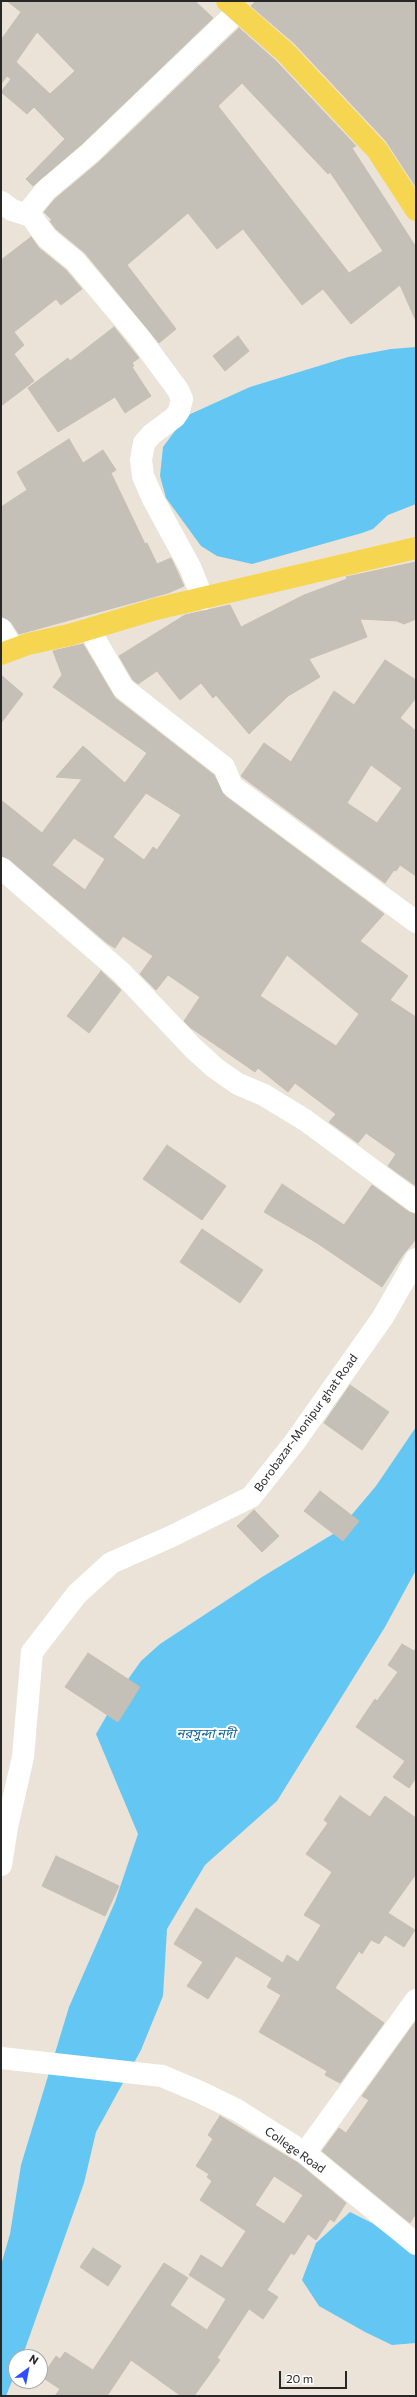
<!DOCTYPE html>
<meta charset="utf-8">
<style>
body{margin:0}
#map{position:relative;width:417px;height:2397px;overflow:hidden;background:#ebe3d7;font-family:Commissioner,sans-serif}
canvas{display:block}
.frame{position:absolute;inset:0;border:2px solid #272727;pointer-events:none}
.north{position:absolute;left:8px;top:2349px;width:40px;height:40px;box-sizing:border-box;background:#fff;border:1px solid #a9a9a9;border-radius:50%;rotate:32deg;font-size:11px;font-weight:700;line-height:16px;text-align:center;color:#272727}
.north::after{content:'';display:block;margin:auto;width:14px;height:18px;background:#304eff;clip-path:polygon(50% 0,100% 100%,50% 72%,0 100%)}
.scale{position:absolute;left:279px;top:2371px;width:68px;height:18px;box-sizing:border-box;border:2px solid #272727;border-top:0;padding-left:5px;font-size:12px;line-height:14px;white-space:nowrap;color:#272727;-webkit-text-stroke:3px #fff;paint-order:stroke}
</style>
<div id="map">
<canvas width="417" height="2397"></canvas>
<div class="frame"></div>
<div class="north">N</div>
<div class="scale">20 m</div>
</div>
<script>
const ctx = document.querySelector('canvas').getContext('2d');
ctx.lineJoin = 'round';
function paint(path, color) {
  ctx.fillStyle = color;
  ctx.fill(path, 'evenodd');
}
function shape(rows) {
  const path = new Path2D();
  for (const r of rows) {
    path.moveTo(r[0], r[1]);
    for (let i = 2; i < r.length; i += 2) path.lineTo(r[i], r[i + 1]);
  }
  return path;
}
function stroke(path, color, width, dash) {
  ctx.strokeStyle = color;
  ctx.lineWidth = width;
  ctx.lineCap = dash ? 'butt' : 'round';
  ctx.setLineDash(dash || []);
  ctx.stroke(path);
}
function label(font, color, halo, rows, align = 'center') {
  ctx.font = font + ' Commissioner,"Noto Sans Bengali",sans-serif';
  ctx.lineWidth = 4;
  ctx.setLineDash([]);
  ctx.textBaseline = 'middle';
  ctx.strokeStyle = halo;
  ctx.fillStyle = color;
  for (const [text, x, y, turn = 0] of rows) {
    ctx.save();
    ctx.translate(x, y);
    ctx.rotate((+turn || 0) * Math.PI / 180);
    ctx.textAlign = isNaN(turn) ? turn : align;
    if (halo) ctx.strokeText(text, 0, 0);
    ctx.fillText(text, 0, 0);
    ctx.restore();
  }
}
const water = shape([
 [416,347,416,504,388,515,373,529,362,533,252,564,217,556,201,546,166,498,160,476,163,447,186,416,250,387,348,357,391,349],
 [416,1427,416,1570,385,1627,277,1801,205,1865,167,1929,163,1996,141,2050,96,2132,84,2183,25,2349,21,2357,16,2357,16,2371,6,2396,1,2396,1,2265,10,2234,21,2165,69,2007,115,1902,138,1834,96,1734,126,1682,141,1661,160,1644,262,1577,338,1531,376,1486],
 [350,2212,372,2223,416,2255,416,2343,392,2345,365,2332,319,2306,302,2280,316,2243]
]);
const building = shape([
 [7,1,195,1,213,18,82,144,33,186,26,179,65,139,34,107,27,114,1,92,11,79,7,76,1,84,1,40,21,12,7,1],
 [37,32,75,71,50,94,16,62,37,32],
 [256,1,416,1,416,187,386,141,294,43,251,6,256,1],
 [239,28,276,61,356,146,352,148,416,247,416,321,400,285,351,324,323,289,302,305,243,229,217,249,188,213,127,265,176,329,159,343,85,253,56,229,50,221,52,220,44,212,55,199,99,162,239,28],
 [242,83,328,174,330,172,383,251,349,273,218,106,242,83],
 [31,237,39,248,66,270,82,289,61,305,56,299,14,332,24,345,14,354,34,381,1,406,1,260,31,237],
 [114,327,139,358,132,363,134,366,132,367,151,396,125,413,115,397,58,432,28,388,68,358,70,361,114,327],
 [238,336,249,351,225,371,213,356,238,336],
 [69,439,83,463,103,450,116,470,111,473,145,544,147,543,157,564,171,558,184,586,168,593,19,634,11,622,1,616,1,507,27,490,17,472,69,439],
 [416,562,416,619,404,624,397,621,360,619,367,637,309,659,320,677,288,696,249,734,216,695,213,698,201,683,180,700,157,671,138,684,133,680,119,656,185,615,230,605,241,627,304,595,347,579,346,577,416,562],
 [83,644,115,698,214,775,225,796,384,914,360,941,408,976,390,1000,416,1017,416,1186,388,1166,396,1154,366,1133,358,1143,329,1122,336,1114,295,1083,288,1092,258,1068,255,1072,191,1028,184,1021,200,997,168,975,156,990,140,974,153,956,123,936,115,948,107,943,9,859,1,856,1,800,42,833,82,779,56,777,83,746,125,783,147,753,53,687,62,675,53,651,83,644],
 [146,793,181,815,157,850,153,847,144,860,113,837,146,793],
 [74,838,105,859,85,890,52,865,74,838],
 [287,955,359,1014,336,1046,260,996,287,955],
 [385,660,416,680,416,698,400,718,416,731,416,876,400,865,396,871,394,870,385,883,241,776,264,743,291,762,334,691,354,705,385,660],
 [371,765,402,788,377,823,347,803,371,765],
 [1,675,23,694,1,723,1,675],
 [101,971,121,990,89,1033,67,1016,101,971],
 [167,1145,226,1186,202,1220,143,1179,167,1145],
 [282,1184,344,1225,372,1185,409,1212,416,1214,416,1239,402,1256,382,1287,317,1243,264,1212,282,1184],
 [202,1229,263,1270,240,1303,180,1262,202,1229],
 [350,1385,389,1412,362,1450,324,1423,350,1385],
 [320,1491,359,1521,343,1541,304,1511,320,1491],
 [254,1510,279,1536,262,1552,237,1526,254,1510],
 [402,1644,414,1651,416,1648,416,1778,409,1788,393,1777,405,1761,356,1727,375,1699,377,1701,398,1672,388,1665,402,1644],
 [88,1653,140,1687,118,1722,65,1687,88,1653],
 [340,1796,370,1817,385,1796,416,1818,416,1874,388,1913,415,1930,404,1947,385,1935,379,1944,371,1940,362,1954,359,1951,335,1988,384,2023,340,2083,325,2075,327,2071,259,2032,281,1995,267,1987,272,1978,236,1956,208,1999,187,1986,203,1962,174,1944,196,1908,283,1963,287,1955,298,1962,321,1925,304,1915,332,1872,306,1854,328,1823,324,1820,340,1796],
 [56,1856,119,1886,105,1916,42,1886,56,1856],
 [416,2021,416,2213,410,2223,322,2151,339,2128,346,2133,369,2100,362,2096,416,2021],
 [220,2116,298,2163,346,2203,334,2222,330,2219,316,2240,308,2234,294,2255,291,2253,267,2290,278,2297,263,2319,249,2309,217,2358,220,2360,194,2396,181,2396,131,2360,107,2396,55,2396,60,2389,42,2377,56,2356,60,2359,65,2352,93,2370,164,2263,188,2278,170,2305,207,2330,226,2299,189,2275,201,2255,222,2268,246,2231,200,2200,212,2181,207,2177,209,2174,196,2166,213,2139,208,2135,220,2116],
 [274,2176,303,2195,284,2224,255,2205,274,2176],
 [93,2248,121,2266,108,2286,80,2267,93,2248]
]);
const minor = shape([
 [1,202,12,210,31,216],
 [203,599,190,567,153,499,143,476,141,460,144,443,152,434,175,417,179,411,182,399,178,390,139,337,75,261,47,238,31,216,29,211,46,190,90,153,238,11],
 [1,629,13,649],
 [89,629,123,688,224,767,232,786,416,922],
 [1,868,121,972,193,1048,215,1068,238,1084,264,1095,305,1120,416,1202],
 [1,1865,7,1827,23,1757,32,1652,77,1594,111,1563,170,1537,251,1497,294,1443,383,1317,416,1259],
 [1,2058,162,2076,200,2092,237,2110,305,2153,416,2244],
 [305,2153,416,2000]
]);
const major = shape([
 [227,1,285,52,377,150,416,210],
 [1,654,28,644,69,635,156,609,416,548]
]);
const streetNames = [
 ["Borobazar-Monipur ghat Road",306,1423,-54],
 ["College Road",295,2150,35]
];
const waterNames = [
 ["নরসুন্দা নদী",206,1734]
];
paint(water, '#64c7f3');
paint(building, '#c5c0b7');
stroke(building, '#c5bfb1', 1);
stroke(minor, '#fff', 22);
stroke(major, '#f6d651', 22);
label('12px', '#272727', '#fff', streetNames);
label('italic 13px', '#08629a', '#fff', waterNames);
</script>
